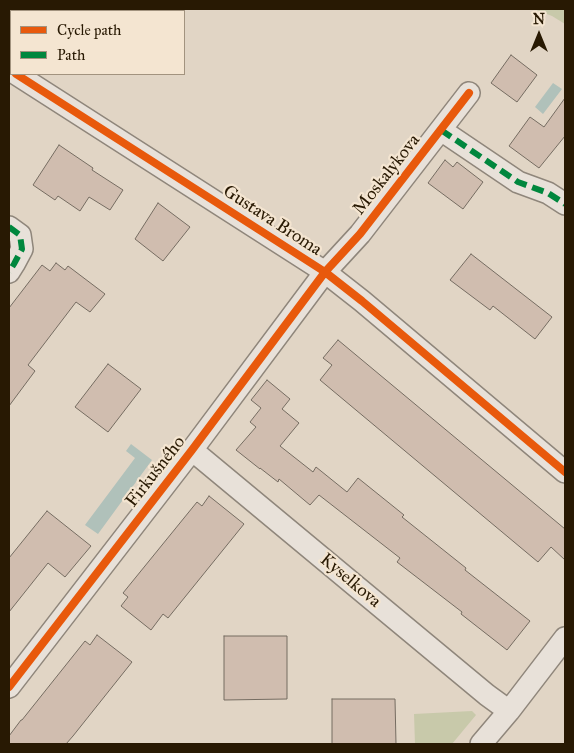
<!DOCTYPE html>
<meta charset="utf-8">
<style>
body{margin:0}
#map{position:relative;width:574px;height:753px;overflow:hidden;background:#e1d5c5;font-family:"IM FELL Great Primer",serif}
canvas{display:block}
.frame{position:absolute;inset:0;border:10px solid #281903;pointer-events:none}
.legend{position:absolute;left:10px;top:10px;width:175px;height:65px;box-sizing:border-box;background:#f4e5d1;border:1px solid #a2937f;margin:0;padding:6px 9px;list-style:none;font-size:15px;color:#281903}
.legend li{display:flex;align-items:center;gap:10px;height:25px}
.legend b{width:25px;border:1px solid #a2937f}
.north{position:absolute;left:514px;top:10px;width:50px;height:50px;-webkit-text-stroke:4px #f4e5d1;paint-order:stroke;rotate:0deg;font-size:14px;font-weight:700;line-height:20px;text-align:center;color:#281903}
.north::after{content:'';display:block;margin:auto;width:18px;height:22px;background:#281903;clip-path:polygon(50% 0,100% 100%,50% 72%,0 100%)}
</style>
<div id="map">
<canvas width="574" height="753"></canvas>
<div class="frame"></div>
<ul class="legend">
<li><b style="height:6px;background:#e8590c"></b>Cycle path</li>
<li><b style="height:6px;background:#00873e"></b>Path</li>
</ul>
<div class="north">N</div>
</div>
<script>
const ctx = document.querySelector('canvas').getContext('2d');
ctx.lineJoin = 'round';
function paint(path, color) {
  ctx.fillStyle = color;
  ctx.fill(path, 'evenodd');
}
function shape(rows) {
  const path = new Path2D();
  for (const r of rows) {
    path.moveTo(r[0], r[1]);
    for (let i = 2; i < r.length; i += 2) path.lineTo(r[i], r[i + 1]);
  }
  return path;
}
function stroke(path, color, width, dash) {
  ctx.strokeStyle = color;
  ctx.lineWidth = width;
  ctx.lineCap = dash ? 'butt' : 'round';
  ctx.setLineDash(dash || []);
  ctx.stroke(path);
}
function label(font, color, halo, rows, align = 'center') {
  ctx.font = font + ' "IM FELL Great Primer",serif';
  ctx.lineWidth = 4.5;
  ctx.setLineDash([]);
  ctx.textBaseline = 'middle';
  ctx.strokeStyle = halo;
  ctx.fillStyle = color;
  for (const [text, x, y, turn = 0] of rows) {
    ctx.save();
    ctx.translate(x, y);
    ctx.rotate((+turn || 0) * Math.PI / 180);
    ctx.textAlign = isNaN(turn) ? turn : align;
    if (halo) ctx.strokeText(text, 0, 0);
    ctx.fillText(text, 0, 0);
    ctx.restore();
  }
}
const green = shape([
 [534,9,565,9,565,24,552,16],
 [472,711,476,715,452,744,415,744,414,714]
]);
const water = shape([
 [553,83,562,89,543,114,535,107],
 [131,444,152,460,98,534,85,525,135,458,126,451]
]);
const building = shape([
 [511,55,537,75,517,102,491,83,511,55],
 [565,98,565,136,539,168,509,146,530,117,544,127,565,98],
 [59,145,93,168,92,170,123,190,110,210,89,197,80,211,58,196,55,200,33,185,59,145],
 [445,160,453,167,457,162,483,182,463,209,428,183,445,160],
 [158,203,190,227,163,261,135,239,158,203],
 [471,254,552,317,535,339,493,306,490,310,450,280,471,254],
 [56,263,65,270,68,266,105,294,90,312,76,302,28,365,35,371,9,406,9,308,42,265,50,271,56,263],
 [338,340,565,529,565,560,551,547,538,562,320,380,332,365,323,358,338,340],
 [108,364,141,389,108,432,75,407,108,364],
 [267,380,290,399,282,409,299,423,280,446,313,472,316,467,347,492,358,478,404,515,402,517,466,568,465,570,530,621,507,650,461,614,462,612,397,562,400,558,319,495,310,505,279,479,278,482,260,468,260,469,236,450,256,427,250,422,261,408,251,400,267,380],
 [209,496,244,524,168,618,163,614,151,630,121,606,128,597,123,593,197,502,202,506,209,496],
 [47,511,91,546,65,577,48,563,9,612,9,558,47,511],
 [97,635,132,662,73,736,66,744,9,744,9,736,21,720,22,720,85,641,90,645,97,635],
 [224,636,287,636,287,699,224,700,224,636],
 [332,699,395,699,396,744,332,744,332,699]
]);
const street = shape([
 [33,11,35,9],
 [9,43,11,39],
 [16,74,325,272,362,301,565,472],
 [441,130,518,182,548,193,565,204],
 [9,227,20,235,22,249,14,264,9,272],
 [192,450,487,695,509,711],
 [9,687,192,450,325,272,360,234,469,93],
 [481,744,509,711,565,638]
]);
const quiet = shape([
 [33,11,35,9],
 [9,43,11,39],
 [441,130,518,182,548,193,565,204],
 [9,227,20,235,22,249,14,264,9,272]
]);
const cycleway = shape([
 [16,74,325,272,362,301,565,472],
 [9,687,192,450,325,272,360,234,469,93]
]);
const streetNames = [
 ["Moskalykova",387,175,-52],
 ["Gustava Broma",272,221,33],
 ["Firkušného",156,472,-52],
 ["Kyselkova",350,581,40]
];
paint(green, '#c8c9aa');
paint(water, '#b0c1ba');
paint(building, '#d0bdaf');
stroke(building, '#756c61', 1);
stroke(street, '#8f867b', 24);
stroke(street, '#e8e1d9', 21);
stroke(quiet, '#00873e', 6, [12, 6]);
stroke(cycleway, '#e8590c', 8);
label('18px', '#281903', '#f4e5d1', streetNames);
</script>
